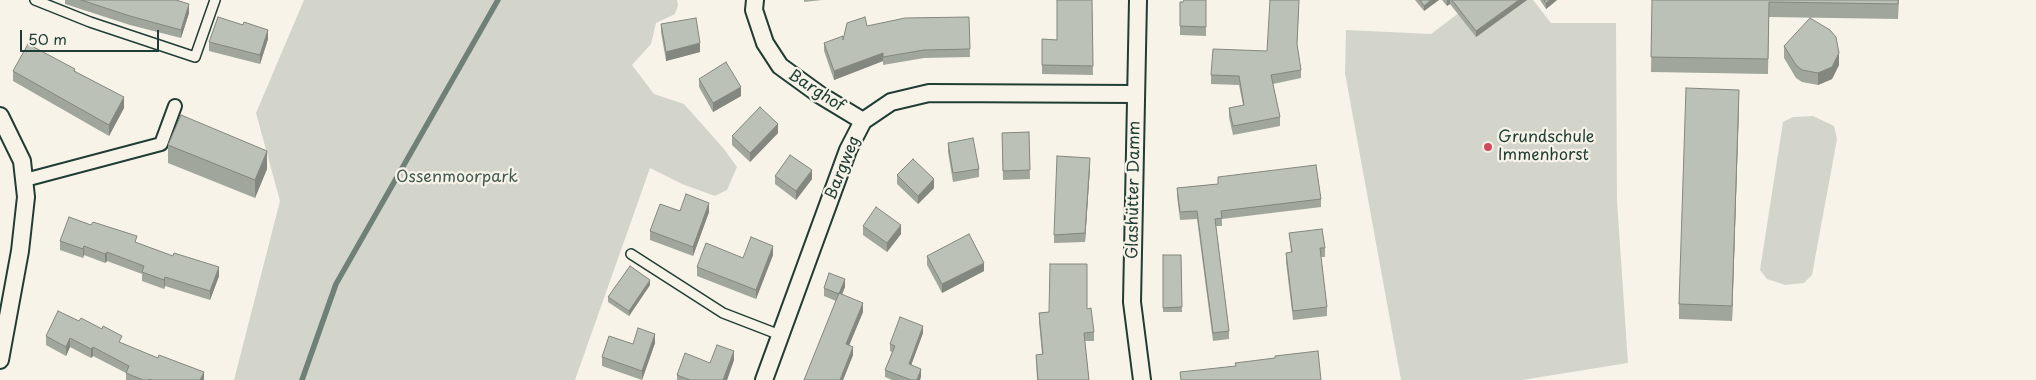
<!DOCTYPE html>
<meta charset="utf-8">
<style>
body{margin:0}
#map{position:relative;width:2036px;height:380px;overflow:hidden;background:#f7f3e8;font-family:"Playpen Sans",sans-serif}
canvas{display:block}
.scale{position:absolute;left:20px;top:30px;width:139px;height:22px;box-sizing:border-box;border:2px solid #1f3d34;border-top:0;padding-left:6px;font-size:15px;line-height:18px;white-space:nowrap;color:#1f3d34;-webkit-text-stroke:4px #f7f3e8;paint-order:stroke}
</style>
<div id="map">
<canvas width="2036" height="380"></canvas>
<div class="scale">50 m</div>
</div>
<script>
const ctx = document.querySelector('canvas').getContext('2d');
ctx.lineJoin = 'round';
function paint(path, color) {
  ctx.fillStyle = color;
  ctx.fill(path, 'evenodd');
}
function shape(rows) {
  const path = new Path2D();
  for (const r of rows) {
    path.moveTo(r[0], r[1]);
    for (let i = 2; i < r.length; i += 2) path.lineTo(r[i], r[i + 1]);
  }
  return path;
}
function stroke(path, color, width, dash) {
  ctx.strokeStyle = color;
  ctx.lineWidth = width;
  ctx.lineCap = dash ? 'butt' : 'round';
  ctx.setLineDash(dash || []);
  ctx.stroke(path);
}
function label(font, color, halo, rows, align = 'center') {
  ctx.font = font + ' "Playpen Sans",sans-serif';
  ctx.lineWidth = 4.5;
  ctx.setLineDash([]);
  ctx.textBaseline = 'middle';
  ctx.strokeStyle = halo;
  ctx.fillStyle = color;
  for (const [text, x, y, turn = 0] of rows) {
    ctx.save();
    ctx.translate(x, y);
    ctx.rotate((+turn || 0) * Math.PI / 180);
    ctx.textAlign = isNaN(turn) ? turn : align;
    if (halo) ctx.strokeText(text, 0, 0);
    ctx.fillText(text, 0, 0);
    ctx.restore();
  }
}
const green = shape([
 [304,0,677,0,678,5,675,14,656,23,651,44,632,65,654,94,684,104,724,149,737,167,727,190,715,196,682,184,650,168,575,380,234,380,280,201,256,113],
 [1476,0,1533,0,1551,23,1616,23,1617,201,1628,363,1522,380,1401,380,1345,73,1346,30,1431,34],
 [1813,116,1834,126,1837,139,1812,275,1804,283,1785,285,1767,279,1760,270,1783,122,1793,117]
]);
const stream = shape([
 [302,380,336,284,498,0]
]);
const service = shape([
 [35,0,90,22,195,57,215,0],
 [631,254,723,313,780,335]
]);
const pedestrian = shape([
 [25,180,161,144,175,106]
]);
const minor = shape([
 [755,0,754,10,765,43,780,66,820,95,863,121],
 [1138,0,1132,302,1142,380],
 [0,116,22,161,26,197,20,251,0,360],
 [764,380,848,150,863,121,891,102,929,93,1135,94]
]);
const wall = shape([
 [65,0,176,0,189,13,181,38,130,25,65,4],
 [804,0,822,0,804,2],
 [1092,0,1093,75,1042,74,1042,39,1057,40],
 [1206,0,1206,36,1180,35,1180,2],
 [1415,0,1439,0,1424,11],
 [1442,0,1527,0,1476,37,1450,4,1447,6],
 [1540,0,1557,0,1546,9],
 [1652,0,1899,0,1898,19,1769,17,1768,74,1651,72],
 [1299,7,1297,46,1301,70,1301,78,1273,84,1280,117,1280,126,1233,135,1229,117,1229,108,1243,105,1239,85,1211,84,1211,75,1267,51],
 [969,17,970,57,924,58,883,65,883,61,834,80,824,51,824,43,843,40,867,26],
 [661,24,700,52,666,61,661,32],
 [268,39,260,64,209,51,209,42],
 [1784,46,1839,65,1832,79,1818,85,1802,82,1796,78,1784,58],
 [13,71,75,71,124,108,109,136,13,81],
 [699,79,741,96,713,112,699,87],
 [1739,105,1732,321,1679,319,1679,304],
 [1029,132,1030,179,1003,180,1002,133],
 [778,133,750,162,732,145,732,136],
 [948,143,979,169,979,177,953,182,948,152],
 [168,145,267,169,255,198,168,163],
 [1090,167,1085,242,1054,243,1054,235],
 [897,175,934,188,918,204,897,184],
 [775,176,812,179,796,200,775,184],
 [1218,177,1321,199,1321,207,1222,219,1222,226,1216,226,1229,331,1229,339,1213,341,1197,219,1180,220,1177,196,1177,188,1218,184],
 [680,211,709,212,693,256,650,240,650,231],
 [863,226,901,234,887,252,863,235],
 [1289,233,1325,248,1325,257,1321,257,1327,307,1327,316,1293,320,1286,262,1286,253,1291,252],
 [60,241,137,243,219,276,210,300,165,286,164,289,142,281,142,274,107,261,105,263,84,255,83,258,60,250],
 [773,255,756,299,697,276,697,267,743,258],
 [1163,255,1181,255,1182,312,1163,312],
 [927,256,984,271,942,293,927,265],
 [650,285,629,316,608,302,608,297],
 [845,287,842,294,863,312,849,345,853,355,843,380,836,301,824,296,824,288],
 [1087,309,1094,332,1094,341,1085,341,1089,380,1037,380,1036,355,1042,354,1039,322,1039,313],
 [923,333,911,365,921,376,920,380,892,380,885,377,885,370,892,352,890,351,890,344],
 [46,336,122,343,204,380,126,380,126,373,93,356,91,358,70,347,66,356,46,345],
 [655,343,642,380,602,366,602,357,633,344],
 [734,360,727,380,677,380,677,375,710,363]
]);
const shadedWall = shape([
 [1431,0,1439,0,1424,11,1424,6],
 [1447,0,1450,0,1450,4,1447,6],
 [1519,0,1527,0,1476,37,1476,31],
 [1550,0,1557,0,1546,9,1546,3],
 [189,4,189,13,181,38,181,30],
 [268,30,268,39,260,64,260,55],
 [700,43,700,52,666,61,666,52],
 [883,53,883,61,834,80,834,71],
 [1839,53,1839,65,1832,79,1818,85,1818,73],
 [741,87,741,96,713,112,713,103],
 [1739,90,1739,105,1732,321,1732,306],
 [124,97,124,108,109,136,109,125],
 [778,124,778,133,750,162,750,153],
 [267,151,267,169,255,198,255,180],
 [1090,158,1090,167,1085,242,1085,233],
 [812,170,812,179,796,200,796,191],
 [934,179,934,188,918,204,918,196],
 [709,203,709,212,693,256,693,247],
 [901,225,901,234,887,252,887,243],
 [84,246,84,255,83,258,83,249],
 [773,246,773,255,756,299,756,290],
 [107,252,107,261,105,263,105,254],
 [984,263,984,271,942,293,942,284],
 [219,267,219,276,210,300,210,291],
 [165,277,165,286,164,289,164,280],
 [845,279,845,287,839,302,839,294],
 [650,280,650,285,629,316,629,311],
 [863,303,863,312,846,353,846,344],
 [923,326,923,333,909,371,909,364],
 [655,334,655,343,642,380,642,371],
 [70,338,70,347,66,356,66,347],
 [93,347,93,356,91,358,91,349],
 [853,347,853,355,843,380,840,380],
 [734,351,734,360,727,380,723,380],
 [921,369,921,376,920,380,917,380],
 [204,372,204,380,200,380]
]);
const building = shape([
 [81,0,176,0,189,4,181,30,130,16,81,0],
 [1057,0,1092,0,1093,66,1042,65,1042,39,1057,40,1057,0],
 [1184,0,1206,0,1206,27,1180,26,1180,2,1183,2,1184,0],
 [1270,0,1299,0,1297,44,1301,70,1271,75,1280,117,1233,126,1229,108,1244,105,1239,76,1211,75,1213,49,1267,51,1270,0],
 [1420,0,1431,0,1424,6,1420,0],
 [1452,0,1519,0,1476,31,1452,0],
 [1544,0,1550,0,1546,3,1544,0],
 [1652,0,1898,0,1898,4,1769,2,1768,59,1651,57,1652,0],
 [218,17,243,25,244,22,268,30,260,55,209,42,218,17],
 [865,17,867,26,905,18,969,17,970,49,924,50,883,57,883,53,834,71,824,43,843,36,843,40,847,23,865,17],
 [696,18,700,43,666,52,661,24,696,18],
 [1810,18,1830,30,1836,37,1839,53,1832,67,1818,73,1802,70,1796,65,1784,46,1810,18],
 [28,44,75,69,74,71,124,97,109,125,13,71,28,44],
 [726,62,741,87,713,103,699,79,726,62],
 [1686,88,1739,90,1732,306,1679,304,1686,88],
 [760,107,778,124,750,153,732,136,760,107],
 [181,115,267,151,255,180,168,145,181,115],
 [1029,132,1030,170,1003,171,1002,133,1029,132],
 [973,138,979,169,953,173,948,143,973,138],
 [790,155,812,170,796,191,775,176,790,155],
 [1057,156,1090,158,1085,233,1054,235,1057,156],
 [913,159,934,179,918,196,897,175,913,159],
 [1316,165,1321,199,1221,211,1222,218,1215,219,1229,331,1213,333,1197,211,1180,212,1177,188,1218,184,1218,177,1316,165],
 [686,194,709,203,693,247,650,231,660,204,680,211,686,194],
 [876,207,901,225,887,243,863,226,876,207],
 [69,217,91,225,93,222,137,236,135,242,173,256,174,253,219,267,210,291,165,277,164,280,142,272,144,266,107,252,105,254,84,246,83,249,60,241,69,217],
 [1322,229,1325,248,1320,248,1327,307,1293,311,1286,253,1292,252,1289,233,1322,229],
 [969,234,984,263,942,284,927,256,969,234],
 [751,237,773,246,756,290,697,267,706,243,743,258,751,237],
 [1163,255,1181,255,1182,307,1163,308,1163,255],
 [1050,264,1087,264,1087,309,1091,308,1094,332,1084,333,1089,380,1038,380,1036,355,1043,354,1039,313,1049,312,1050,264],
 [630,266,650,280,629,311,608,297,630,266],
 [829,273,845,279,839,294,824,288,829,273],
 [839,293,863,303,846,344,853,347,840,380,804,380,839,293],
 [58,311,79,321,81,318,102,329,103,326,122,336,119,342,158,358,159,355,204,372,200,380,152,380,149,379,149,380,143,380,126,373,129,366,93,347,91,349,70,338,66,347,46,336,58,311],
 [900,317,923,326,909,364,921,369,917,380,911,380,885,370,895,346,890,344,900,317],
 [638,328,655,334,642,371,602,357,609,336,633,344,638,328],
 [717,345,734,351,723,380,690,380,677,375,685,353,710,363,717,345],
 [1318,351,1321,380,1181,380,1180,372,1236,366,1235,363,1275,358,1275,356,1318,351]
]);
const markers = [
 [1488,147,5,"#d1495b"]
];
const streetNames = [
 ["Barghof",816,91,33],
 ["Bargweg",843,168,-68],
 ["Glashütter Damm",1134,190,-89]
];
const poiNames = [
 ["Grundschule",1498,138],
 ["Immenhorst",1498,156]
];
const parkNames = [
 ["Ossenmoorpark",457,178]
];
paint(green, '#d3d5ca');
stroke(stream, '#6f8077', 5.5);
stroke(service, '#1f3d34', 12);
stroke(pedestrian, '#1f3d34', 16);
stroke(minor, '#1f3d34', 20);
stroke(service, '#f7f3e8', 9);
stroke(pedestrian, '#f7f3e8', 12);
stroke(minor, '#f7f3e8', 16);
paint(wall, '#a1a69d');
paint(shadedWall, '#83877f');
paint(building, '#bbc1b6');
stroke(building, '#83877f', 1);
for (const [x, y, r, color] of markers) {
  const dot = new Path2D();
  dot.arc(x, y, r, 0, 2 * Math.PI);
  ctx.fillStyle = color;
  ctx.fill(dot);
  stroke(dot, '#f7f3e8', 2);
}
label('16px', '#1f3d34', '#f7f3e8', streetNames);
label('16px', '#1f3d34', '#f7f3e8', poiNames, 'left');
label('16px', '#435b52', '#f7f3e8', parkNames);
</script>
